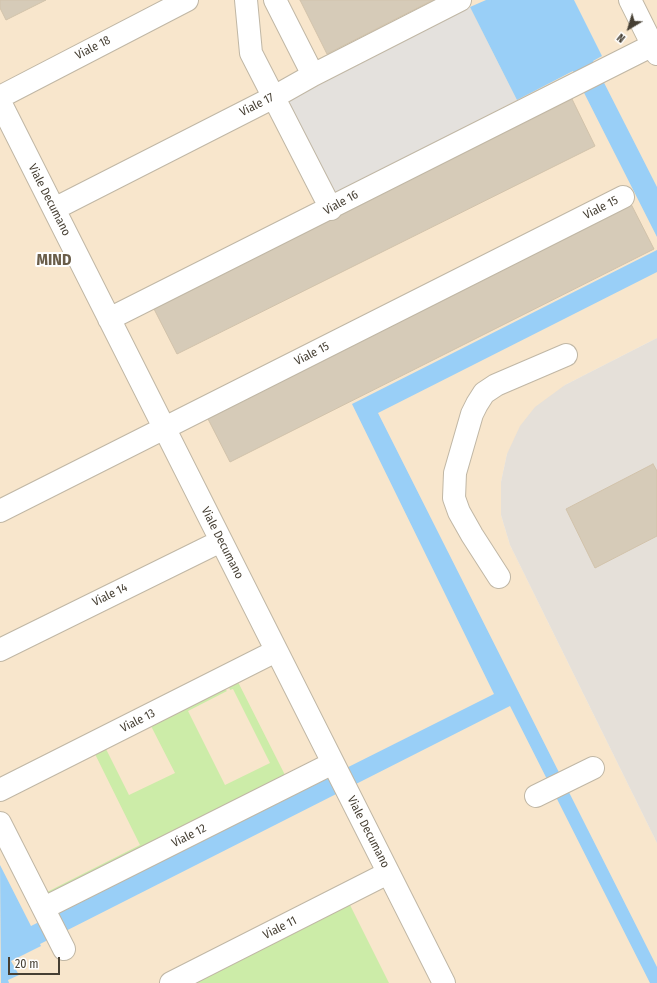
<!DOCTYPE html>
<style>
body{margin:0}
#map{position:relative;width:657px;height:983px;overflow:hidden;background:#f4efe4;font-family:"Fira Sans Condensed",sans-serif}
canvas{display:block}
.north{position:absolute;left:609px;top:8px;width:40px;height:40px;-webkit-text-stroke:3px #fff;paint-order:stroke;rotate:218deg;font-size:11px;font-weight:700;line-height:16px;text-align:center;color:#463f33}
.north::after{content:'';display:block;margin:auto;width:14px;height:18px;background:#463f33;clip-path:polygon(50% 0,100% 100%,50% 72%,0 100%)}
.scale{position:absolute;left:8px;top:957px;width:52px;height:18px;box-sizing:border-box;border:2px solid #463f33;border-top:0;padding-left:5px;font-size:12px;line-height:14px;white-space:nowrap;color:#463f33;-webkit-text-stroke:3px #fff;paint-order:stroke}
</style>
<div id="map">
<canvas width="657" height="983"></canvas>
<div class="north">N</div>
<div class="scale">20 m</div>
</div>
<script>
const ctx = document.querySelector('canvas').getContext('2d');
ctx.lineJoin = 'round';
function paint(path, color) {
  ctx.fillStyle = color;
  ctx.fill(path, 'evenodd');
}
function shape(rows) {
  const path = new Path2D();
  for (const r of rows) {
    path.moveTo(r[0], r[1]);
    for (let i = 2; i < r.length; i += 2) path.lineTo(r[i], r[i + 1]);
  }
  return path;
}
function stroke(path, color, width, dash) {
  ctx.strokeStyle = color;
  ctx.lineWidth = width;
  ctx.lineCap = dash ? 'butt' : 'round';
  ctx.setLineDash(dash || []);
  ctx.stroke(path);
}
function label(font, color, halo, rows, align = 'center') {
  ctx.font = font + ' "Fira Sans Condensed",sans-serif';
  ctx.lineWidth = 4;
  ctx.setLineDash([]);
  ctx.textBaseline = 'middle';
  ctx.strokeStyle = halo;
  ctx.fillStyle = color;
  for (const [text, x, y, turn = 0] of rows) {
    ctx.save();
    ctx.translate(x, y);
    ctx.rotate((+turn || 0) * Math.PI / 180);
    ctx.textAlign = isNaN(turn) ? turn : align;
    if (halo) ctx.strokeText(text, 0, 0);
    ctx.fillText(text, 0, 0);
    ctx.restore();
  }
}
const commercial = shape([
 [0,0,657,0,657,338,565,385,507,454,501,482,501,515,510,545,657,843,657,983,0,983]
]);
const industrial = shape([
 [657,338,657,843,510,545,501,515,501,482,507,454,520,426,535,407,565,385]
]);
const green = shape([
 [238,682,285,775,48,894,47,892,140,845,95,754,106,749,129,795,175,773,151,726,225,689,227,691,188,711,225,785,270,763,233,689,230,690,229,687],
 [350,905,389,983,194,983]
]);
const parking = shape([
 [470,7,517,100,326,198,278,106]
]);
const water = shape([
 [486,0,574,0,602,56,593,61,657,187,657,237,573,71,517,100,470,7],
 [657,250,657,272,378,413,657,967,657,983,650,983,510,706,40,944,41,946,11,961,19,975,8,980,9,983,1,983,0,865,31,926,494,694,352,404]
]);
const building = shape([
 [0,0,46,0,6,20,0,8,0,0],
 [300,0,433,0,327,54,300,0],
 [572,99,595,146,177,354,153,307,572,99],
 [631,204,654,249,230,462,207,417,631,204],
 [653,464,657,471,657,536,595,568,566,509,653,464]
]);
const minor = shape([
 [246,0,251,53,331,209],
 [275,0,313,75],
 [630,0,657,54],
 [0,97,187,0],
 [0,102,444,983],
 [54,209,274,97,313,75,460,0],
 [109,319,657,43],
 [0,511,623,197],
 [499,577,472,535,459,512,454,498,455,473,472,414,477,404,484,393,496,385,566,355],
 [0,650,221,541],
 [0,790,276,651],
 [536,796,593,768],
 [0,823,64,949],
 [44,908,333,763],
 [171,983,388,873]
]);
const streetNames = [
 ["Viale 18",93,48,-27],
 ["Viale 17",257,105,-27],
 ["Viale Decumano",49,200,63],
 ["Viale 16",341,203,-29],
 ["Viale 15",601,208,-27],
 ["Viale 15",312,354,-27],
 ["Viale Decumano",222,543,63],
 ["Viale 14",110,595,-26],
 ["Viale 13",138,721,-27],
 ["Viale Decumano",368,832,63],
 ["Viale 12",189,836,-27],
 ["Viale 11",280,928,-27]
];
const districtNames = [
 ["MIND",54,261]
];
paint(commercial, '#f8e6cc');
paint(industrial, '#e5e0d9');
paint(green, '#cceca8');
paint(parking, '#e4e1dd');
paint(water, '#99cff7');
paint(building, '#d6cbb8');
stroke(building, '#d2c3ab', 1);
stroke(minor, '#c0b7a5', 24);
stroke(minor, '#fff', 22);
label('12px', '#463f33', '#fff', streetNames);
label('bold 16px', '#6a5d49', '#fff', districtNames);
</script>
